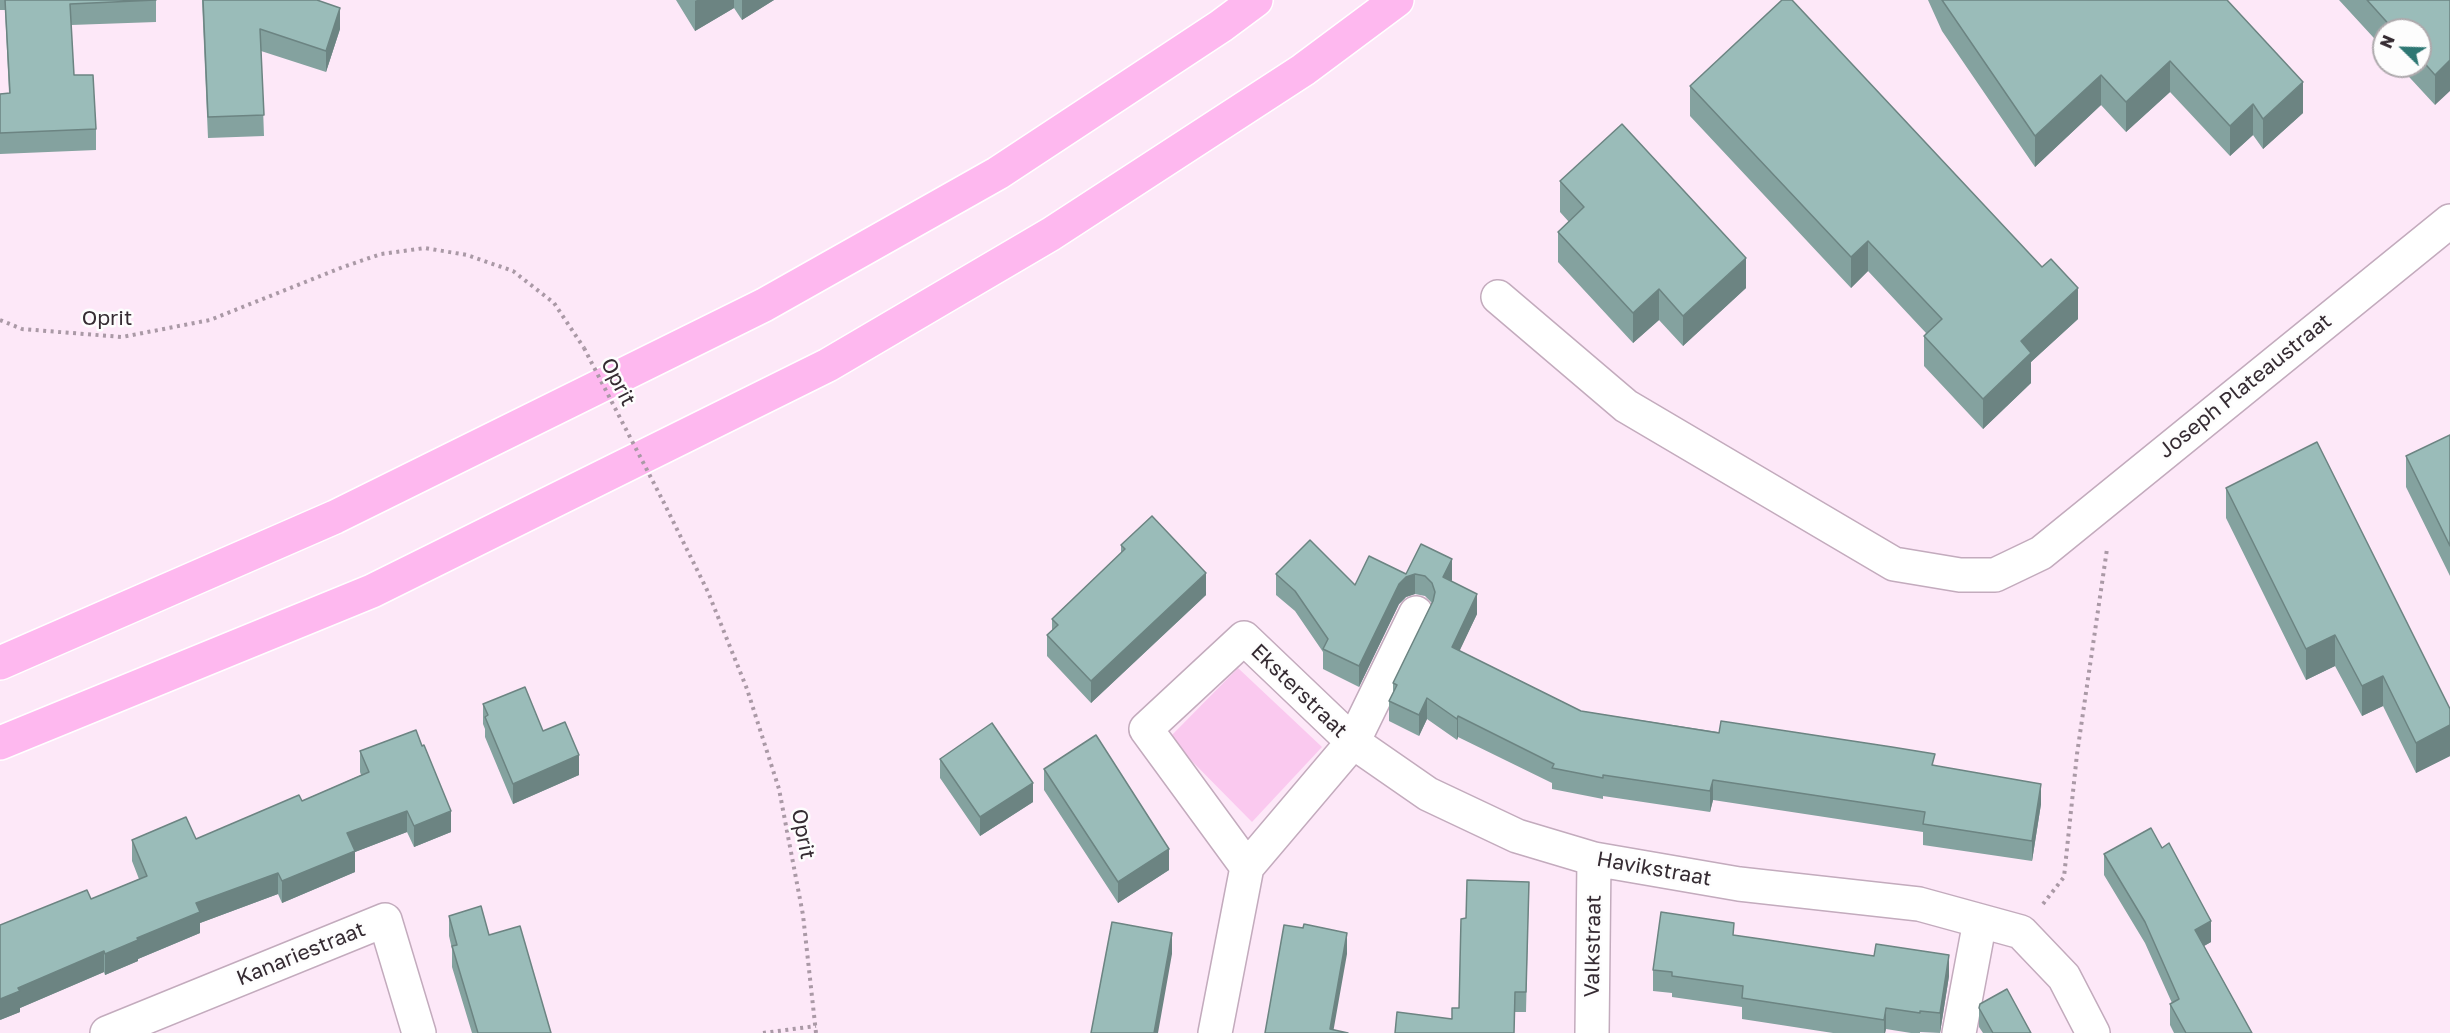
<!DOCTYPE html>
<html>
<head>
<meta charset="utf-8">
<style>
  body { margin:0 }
  #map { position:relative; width:2450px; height:1033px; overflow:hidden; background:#fde8f8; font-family:"Golos Text",sans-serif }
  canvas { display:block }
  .north { position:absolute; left:2372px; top:18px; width:60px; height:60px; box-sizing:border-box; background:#fdfdfd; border:2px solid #ada9ac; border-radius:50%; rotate:293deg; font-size:16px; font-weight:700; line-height:24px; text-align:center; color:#352b32 }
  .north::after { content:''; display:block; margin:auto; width:21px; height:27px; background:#2e7773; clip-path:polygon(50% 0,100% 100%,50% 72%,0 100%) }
</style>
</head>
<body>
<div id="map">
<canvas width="2450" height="1033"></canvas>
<div class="north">N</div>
</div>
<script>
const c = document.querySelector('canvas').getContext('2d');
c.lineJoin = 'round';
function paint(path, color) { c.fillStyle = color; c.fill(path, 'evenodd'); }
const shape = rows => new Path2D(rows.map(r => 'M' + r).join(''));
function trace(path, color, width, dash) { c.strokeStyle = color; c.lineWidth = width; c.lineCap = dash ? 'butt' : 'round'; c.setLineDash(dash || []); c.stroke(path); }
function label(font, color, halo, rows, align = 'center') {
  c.font = font + ' "Golos Text",sans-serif'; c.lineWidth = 5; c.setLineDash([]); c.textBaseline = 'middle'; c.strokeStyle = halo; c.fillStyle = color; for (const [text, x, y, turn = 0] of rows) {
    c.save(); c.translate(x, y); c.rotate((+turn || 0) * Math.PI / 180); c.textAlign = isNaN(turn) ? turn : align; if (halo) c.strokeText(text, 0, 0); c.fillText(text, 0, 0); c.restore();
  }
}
paint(shape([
  [1238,668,1322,747,1252,822,1169,738]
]), '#fac9ef');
const minor = shape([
  [1498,297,1626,406,1894,564,1960,575,1995,575,2041,553,2450,221],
  [1416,613,1353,742,1247,867,1146,729,1244,638,1353,742,1428,794,1517,836,1594,859,1739,884,1919,904,2021,932,2064,977,2093,1033],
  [107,1033,385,920,419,1033],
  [1215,1033,1247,867],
  [1592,1033,1594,859],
  [1959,1033,1980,921]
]);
const highway = shape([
  [0,663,335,517,764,305,998,173,1221,26,1256,0],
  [0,743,372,591,828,365,1051,234,1303,70,1397,0]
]);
trace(minor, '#c3abbd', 36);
trace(highway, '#fff', 36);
trace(shape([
  [0,320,22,329,122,337,210,320,343,267,381,254,425,248,467,255,513,271,554,303,584,348],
  [663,501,708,592,747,689,779,789,803,915,816,1033],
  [2043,904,2064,877,2077,754,2107,549],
  [763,1033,816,1026]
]), '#aa99a6', 4, [3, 4.5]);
trace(minor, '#fff', 33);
trace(highway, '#feb8ef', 33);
trace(shape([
  [584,348,663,501]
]), '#aa99a6', 4, [3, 4.5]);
paint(shape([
  [0,0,156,0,156,22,71,25,74,75,96,129,96,150,0,154,0,94,9,93,5,10,0,10],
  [202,0,317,0,340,29,326,72,261,51,264,136,208,138],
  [676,0,774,0,742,20,734,8,695,31],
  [1928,0,2227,0,2303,113,2263,149,2253,135,2230,156,2170,92,2126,132,2101,105,2035,167,1942,31],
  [2339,0,2450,0,2435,105,2399,66,2420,66,2420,30,2384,30,2384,49],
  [1690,86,2078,319,2031,362,2031,383,1983,429,1924,366,1924,336,1926,333,1868,271,1851,288,1690,116],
  [1560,181,1746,288,1683,346,1659,320,1633,343,1558,262,1558,232,1569,222,1560,212],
  [2450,435,2450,576,2406,487,2406,456],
  [2226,488,2450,709,2450,756,2416,773,2383,706,2362,716,2335,666,2306,680,2226,518],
  [1421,544,1452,580,1451,581,1477,614,1459,651,1581,711,1935,765,2041,804,2032,861,1923,845,1923,832,1713,800,1710,812,1603,796,1603,799,1552,789,1552,783,1458,737,1457,740,1427,719,1419,736,1389,721,1389,701,1393,693,1393,683,1432,603,1425,596,1415,594,1406,597,1399,604,1359,687,1323,669,1323,652,1295,611,1276,595,1276,574,1355,585,1406,574],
  [1121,545,1206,595,1091,703,1047,656,1047,635,1052,630,1052,619,1121,553],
  [483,704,543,731,579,775,513,804,485,737,485,729,483,724],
  [360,751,451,832,414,847,407,832,355,852,355,872,282,903,278,894,200,923,200,933,138,959,138,961,105,975,104,972,20,1008,20,1012,0,1020,91,899,139,879,132,861,132,840,196,839,302,801,361,775,360,772],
  [940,759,1033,802,980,836,940,778],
  [1044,769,1169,870,1118,903,1044,790],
  [2104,854,2211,942,2204,946,2252,1033,2174,1033,2170,1025,2170,1004,2172,1003,2145,943,2104,875],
  [1529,882,1526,1012,1515,1012,1452,1019,1459,1008,1466,918],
  [449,916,489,935,551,1033,472,1033,452,967,452,949,449,936],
  [1734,935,1949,976,1940,1033,1920,1032,1920,1033,1911,1033,1886,1029,1885,1033,1833,1033,1742,1019,1742,1007,1672,997,1672,993,1653,991,1653,970],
  [1979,1008,2031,1033,1983,1033,1979,1027]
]), '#84a29f');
paint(shape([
  [697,0,734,0,734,8,695,31,695,1],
  [742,0,774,0,742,20],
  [340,8,340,29,326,72,326,51],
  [2450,60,2450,91,2435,105,2435,75],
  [2170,61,2170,92,2126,132,2126,102],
  [2101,75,2101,105,2035,167,2035,136],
  [2303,82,2303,113,2263,149,2263,119],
  [2253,104,2253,135,2230,156,2230,126],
  [1868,241,1868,271,1851,288,1851,257],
  [1746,258,1746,288,1683,346,1683,316],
  [2078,288,2078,319,2031,362,2031,383,1983,429,1983,399,2021,341],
  [1659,289,1659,320,1633,343,1633,313],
  [1452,559,1452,580,1443,597,1443,577],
  [1206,573,1206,595,1091,703,1091,681],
  [1415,574,1415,594,1406,597,1399,604,1359,687,1359,666,1399,584,1406,577],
  [1477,594,1477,614,1452,667,1452,647],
  [2335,635,2335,666,2306,680,2306,649],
  [2383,676,2383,706,2362,716,2362,686],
  [1427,698,1427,719,1419,736,1419,715],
  [1458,716,1458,737,1457,740,1457,719],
  [2450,725,2450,756,2416,773,2416,743],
  [579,755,579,775,513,804,513,784],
  [1713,780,1713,800,1710,812,1710,791],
  [1033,783,1033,802,980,836,980,817],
  [2041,784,2041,804,2032,861,2032,841],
  [407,811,407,832,355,852,355,872,282,903,282,881,347,833],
  [451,811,451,832,414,847,414,826],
  [1169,849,1169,870,1118,903,1118,882],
  [278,873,278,894,200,923,200,933,138,959,138,961,105,975,105,954,137,938,196,903],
  [2211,921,2211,942,2195,951,2195,930],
  [1172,933,1172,954,1158,1033,1154,1033],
  [1347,933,1347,954,1333,1033,1330,1029],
  [104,951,104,972,20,1008,20,1012,0,1020,0,999,18,988],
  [1949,955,1949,976,1940,1033,1940,1013],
  [1886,1008,1886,1029,1885,1033,1884,1033,1884,1020]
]), '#6c8482');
const building = shape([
  [5,0,156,0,70,4,74,75,93,75,96,129,0,133,0,94,10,93,5,0],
  [203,0,317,0,340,8,326,51,260,29,264,115,208,117,203,0],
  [1782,0,1792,0,2042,267,2051,259,2078,288,2021,341,2031,353,1983,399,1924,336,1942,319,1868,241,1851,257,1690,86,1782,0],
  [1942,0,2227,0,2303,82,2263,119,2253,104,2230,126,2170,61,2126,102,2101,75,2035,136,1942,0],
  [2367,0,2450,0,2450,60,2435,75,2420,58,2420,30,2394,30,2367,0],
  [1622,124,1746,258,1683,316,1659,289,1633,313,1558,232,1584,207,1560,181,1622,124],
  [2450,435,2450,546,2406,456,2450,435],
  [2317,442,2450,709,2450,725,2416,743,2383,676,2362,686,2335,635,2306,649,2226,488,2317,442],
  [1152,516,1206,573,1091,681,1047,635,1058,625,1052,619,1125,549,1121,545,1152,516],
  [1310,540,1355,585,1369,556,1406,574,1421,544,1452,559,1443,577,1477,594,1452,647,1581,711,1719,733,1721,721,1892,747,1935,754,1932,765,2041,784,2032,841,1923,824,1925,812,1713,780,1710,791,1603,775,1603,778,1552,768,1554,764,1458,716,1457,719,1427,698,1419,715,1389,701,1397,685,1393,683,1433,601,1435,592,1432,583,1425,576,1415,574,1406,577,1399,584,1359,666,1323,649,1328,639,1295,591,1276,574,1310,540],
  [525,687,543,731,565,722,579,755,513,784,485,717,488,715,483,704,525,687],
  [992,723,1033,783,980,817,940,759,992,723],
  [416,730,422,746,424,745,451,811,414,826,407,811,347,833,355,851,282,881,278,873,196,903,200,912,137,938,138,940,105,954,104,951,18,988,20,991,0,999,0,925,87,890,91,899,147,876,132,840,186,817,196,839,299,795,302,801,369,772,360,751,416,730],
  [1096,735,1169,849,1118,882,1044,769,1096,735],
  [2151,828,2162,848,2169,843,2211,921,2195,930,2252,1033,2186,1033,2170,1004,2179,999,2145,922,2104,854,2151,828],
  [1467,880,1529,882,1526,992,1515,992,1514,1033,1395,1033,1397,1012,1452,1019,1452,1008,1459,1008,1461,919,1466,918,1467,880],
  [481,906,489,935,520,926,551,1033,478,1033,452,946,457,945,449,916,481,906],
  [1661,912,1734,923,1733,935,1768,940,1874,956,1876,944,1949,955,1940,1013,1920,1011,1920,1013,1886,1008,1884,1020,1742,998,1743,986,1672,976,1672,972,1653,970,1661,912],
  [1112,922,1172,933,1154,1033,1091,1033,1112,922],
  [1304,924,1347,933,1330,1029,1348,1033,1265,1033,1284,925,1303,928,1304,924],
  [2007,989,2031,1033,1993,1033,1979,1008,1980,1004,2007,989]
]);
paint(building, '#9abcb9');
trace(building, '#6c8482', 1.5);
label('21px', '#352b32', '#fdfdfd', [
  ["Oprit",107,318],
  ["Oprit",618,382,63],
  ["Joseph Plateaustraat",2245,386,-39],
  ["Eksterstraat",1299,691,44],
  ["Oprit",803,834,79],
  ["Havikstraat",1654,869,10],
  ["Valkstraat",1593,946,-89],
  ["Kanariestraat",301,954,-22]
]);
</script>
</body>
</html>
